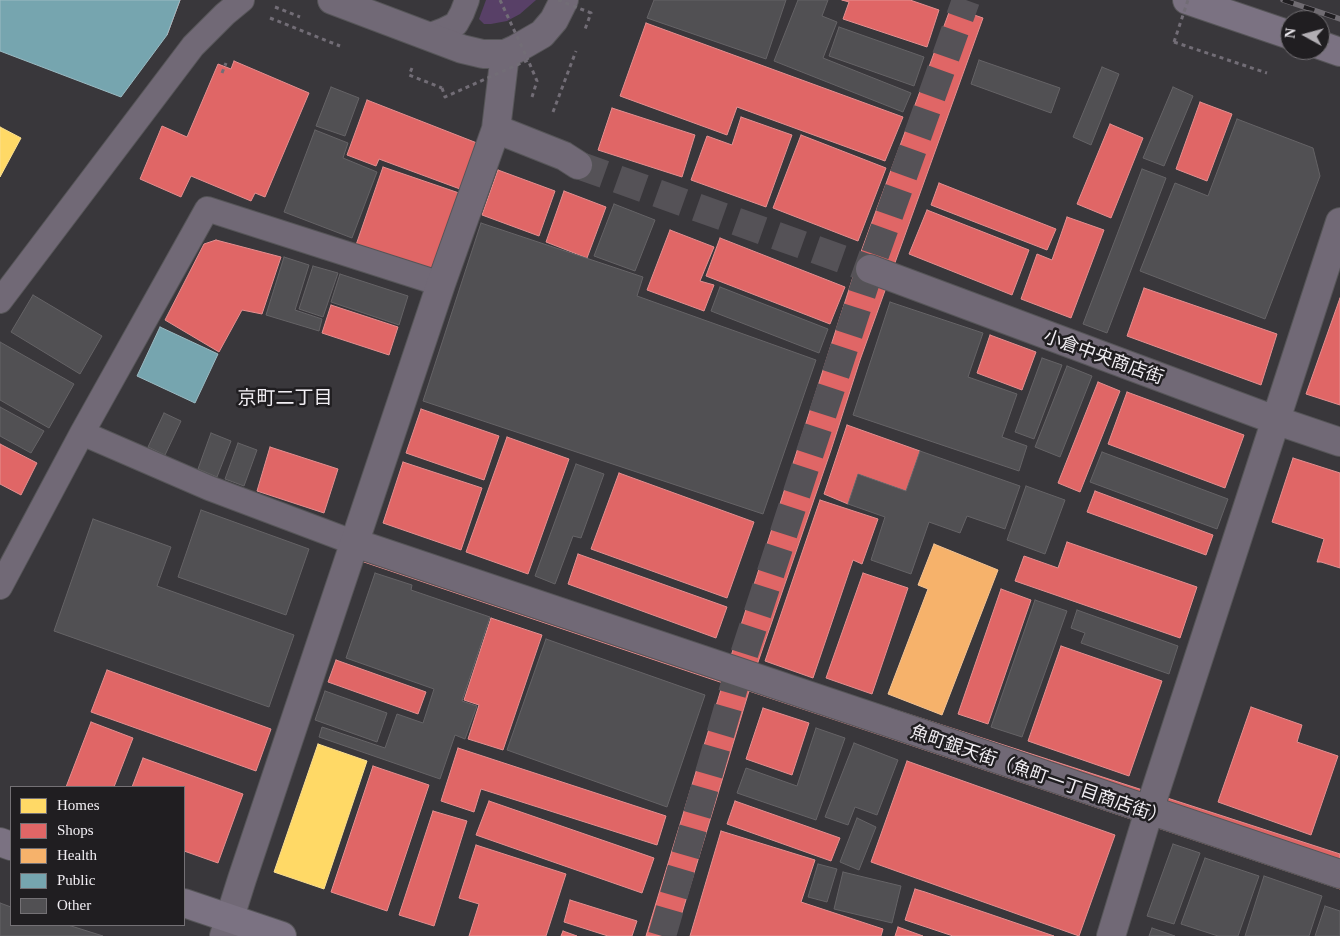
<!DOCTYPE html>
<html>
<head>
<meta charset="utf-8">
<style>
  body { margin:0 }
  #map { position:relative; width:1340px; height:936px; overflow:hidden; background:#39373b; font-family:Georgia,serif }
  canvas { display:block }
  .legend { position:absolute; left:10px; top:786px; width:175px; height:140px; box-sizing:border-box; background:#201e21; border:1px solid #747175; margin:0; padding:6px 9px; list-style:none; font-size:15px; color:#f1eef3 }
  .legend li { display:flex; align-items:center; gap:10px; height:25px }
  .legend b { width:25px; border:1px solid #747175 }
  .north { position:absolute; left:1280px; top:10px; width:50px; height:50px; box-sizing:border-box; background:#201e21; border:1px solid #747175; border-radius:50%; rotate:277deg; font-size:14px; font-weight:700; line-height:20px; text-align:center; color:#f1eef3 }
  .north::after { content:''; display:block; margin:auto; width:18px; height:22px; background:#b1aeb3; clip-path:polygon(50% 0,100% 100%,50% 72%,0 100%) }
</style>
</head>
<body>
<div id="map">
<canvas width="1340" height="936"></canvas>
<ul class="legend">
<li><b style="height:14px;background:#ffd966"></b>Homes</li>
<li><b style="height:14px;background:#e06666"></b>Shops</li>
<li><b style="height:14px;background:#f6b26b"></b>Health</li>
<li><b style="height:14px;background:#76a5af"></b>Public</li>
<li><b style="height:14px;background:#515053"></b>Other</li>
</ul>
<div class="north">N</div>
</div>
<script>
const c = document.querySelector('canvas').getContext('2d');
c.lineJoin = 'round';
function paint(path, color) { c.fillStyle = color; c.fill(path, 'evenodd'); }
const shape = rows => new Path2D(rows.map(r => 'M' + r).join(''));
function trace(path, color, width, dash) { c.strokeStyle = color; c.lineWidth = width; c.lineCap = dash ? 'butt' : 'round'; c.setLineDash(dash || []); c.stroke(path); }
function label(font, color, halo, rows, align = 'center') {
  c.font = font + ' Georgia,"Noto Sans JP",serif'; c.lineWidth = 5; c.setLineDash([]); c.textBaseline = 'middle'; c.strokeStyle = halo; c.fillStyle = color; for (const [text, x, y, turn = 0] of rows) {
    c.save(); c.translate(x, y); c.rotate((+turn || 0) * Math.PI / 180); c.textAlign = isNaN(turn) ? turn : align; if (halo) c.strokeText(text, 0, 0); c.fillText(text, 0, 0); c.restore();
  }
}
paint(shape([
  [486,0,536,0,520,14,507,21,491,24,484,24,479,19]
]), '#584067');
const homes = shape([
  [0,127,21,138,0,177,0,127],
  [318,744,367,761,324,889,274,872,318,744]
]);
paint(homes, '#ffd966');
trace(homes, '#fbdf90', 1);
const shops = shape([
  [76,0,180,0,167,35,76,0],
  [842,0,910,0,939,10,927,47,843,19,849,2,842,0],
  [951,7,983,18,860,360,831,450,757,665,1340,854,1340,889,749,691,675,936,646,936,723,683,361,561,369,534,731,656,862,249,951,7],
  [646,23,903,117,885,161,737,107,727,135,620,96,646,23],
  [234,61,309,93,265,197,255,193,251,201,191,176,181,197,140,179,162,126,187,137,218,64,231,69,234,61],
  [367,100,477,143,460,189,379,159,376,166,347,155,367,100],
  [1200,102,1232,114,1207,181,1176,169,1200,102],
  [612,108,695,135,682,177,598,150,612,108],
  [741,117,792,135,766,207,691,180,707,136,732,145,741,117],
  [1110,124,1143,138,1111,218,1077,204,1110,124],
  [801,135,886,168,858,241,773,208,801,135],
  [383,167,462,194,435,273,356,245,383,167],
  [498,170,555,191,539,236,482,215,498,170],
  [939,183,1056,229,1047,250,931,205,939,183],
  [564,191,606,207,587,258,546,242,564,191],
  [927,210,1029,250,1012,295,909,254,927,210],
  [1067,217,1104,230,1071,318,1021,299,1037,254,1052,260,1067,217],
  [670,230,714,247,700,281,714,285,704,311,647,290,670,230],
  [720,238,845,287,830,324,706,276,720,238],
  [216,240,281,257,262,314,242,310,219,352,165,320,204,244,216,240],
  [1144,288,1277,334,1261,385,1127,336,1144,288],
  [1340,298,1340,405,1306,394,1340,298],
  [331,305,398,327,389,355,322,333,331,305],
  [990,335,1036,352,1022,390,977,373,990,335],
  [1098,382,1120,391,1080,492,1058,483,1098,382],
  [1127,392,1244,435,1225,488,1108,444,1127,392],
  [421,409,499,436,484,480,406,453,421,409],
  [847,425,920,451,906,491,858,474,848,504,824,494,847,425],
  [507,437,569,459,528,574,466,552,507,437],
  [0,444,37,463,21,495,0,484,0,444],
  [270,447,338,469,324,513,257,491,270,447],
  [1293,458,1340,473,1340,568,1321,562,1317,562,1324,539,1272,522,1293,458],
  [403,462,482,488,461,550,383,523,403,462],
  [619,473,754,522,727,598,591,549,619,473],
  [1095,491,1213,535,1206,555,1087,512,1095,491],
  [820,500,878,519,862,564,853,560,813,678,765,661,820,500],
  [1067,542,1197,587,1180,638,1015,581,1024,556,1058,568,1067,542],
  [578,554,727,607,716,638,568,584,578,554],
  [863,573,908,588,872,694,826,678,863,573],
  [1001,589,1031,600,988,724,958,714,1001,589],
  [491,618,542,635,503,750,468,739,479,705,464,700,491,618],
  [1061,646,1162,681,1129,776,1028,741,1061,646],
  [336,660,426,692,418,714,328,682,336,660],
  [107,670,271,729,256,771,91,712,107,670],
  [1251,707,1302,725,1297,742,1338,756,1311,835,1218,802,1251,707],
  [763,708,809,723,792,775,746,759,763,708],
  [91,722,133,738,114,787,66,787,91,722],
  [458,748,666,816,657,845,481,789,474,812,441,801,458,748],
  [143,758,243,794,218,863,184,851,184,787,132,787,143,758],
  [907,761,1115,835,1079,936,871,862,907,761],
  [373,766,429,785,387,911,331,892,373,766],
  [489,801,654,858,642,893,476,835,489,801],
  [735,801,840,838,831,861,727,824,735,801],
  [433,811,467,821,434,926,399,915,433,811],
  [721,831,815,860,801,902,883,929,881,936,690,936,721,831],
  [476,845,566,874,546,936,469,936,479,904,459,898,476,845],
  [915,889,925,892,1054,936,953,936,905,920,915,889],
  [570,900,637,921,632,936,608,936,564,922,570,900],
  [898,927,923,936,895,936,898,927],
  [563,931,577,936,561,936,563,931]
]);
paint(shops, '#e06666');
trace(shops, '#e58f90', 1);
const health = shape([
  [934,544,998,570,942,715,888,694,928,589,918,585,934,544]
]);
paint(health, '#f6b26b');
trace(health, '#f4c494', 1);
const public = shape([
  [0,0,180,0,167,35,121,97,0,51,0,0],
  [160,327,218,354,195,403,137,376,160,327]
]);
paint(public, '#76a5af');
trace(public, '#9bbbc3', 1);
const building = shape([
  [654,0,786,0,766,59,647,18,654,0],
  [798,0,828,0,822,16,837,22,823,58,911,93,903,112,774,61,798,0],
  [839,27,924,57,914,86,829,56,839,27],
  [979,60,1060,88,1051,113,971,84,979,60],
  [1102,67,1119,74,1091,145,1073,137,1102,67],
  [331,87,359,98,345,136,316,126,331,87],
  [1173,87,1193,96,1164,166,1143,158,1173,87],
  [1237,119,1313,148,1320,176,1265,319,1140,271,1175,183,1208,196,1237,119],
  [315,130,348,143,343,158,377,172,352,238,284,212,315,130],
  [1142,169,1166,178,1107,333,1083,324,1142,169],
  [614,204,655,220,635,271,594,256,614,204],
  [481,223,643,277,637,296,816,360,763,514,423,401,481,223],
  [284,257,309,265,295,310,322,319,319,331,266,315,284,257],
  [313,266,338,273,323,317,299,309,313,266],
  [340,274,408,296,399,325,331,302,340,274],
  [720,287,828,329,819,353,711,311,720,287],
  [33,295,102,336,80,374,11,332,33,295],
  [890,302,983,333,968,377,1017,394,1002,437,1027,446,1019,471,853,415,890,302],
  [0,342,74,384,49,428,0,400,0,342],
  [1042,358,1062,365,1034,439,1015,432,1042,358],
  [1067,366,1092,376,1060,457,1035,447,1067,366],
  [0,407,44,431,31,453,0,436,0,407],
  [164,413,181,421,165,455,148,447,164,413],
  [211,433,231,441,217,477,198,469,211,433],
  [238,443,257,450,244,486,225,479,238,443],
  [920,451,1020,486,1005,529,967,516,960,533,929,522,911,574,871,560,885,517,848,504,858,474,906,491,920,451],
  [1102,452,1228,499,1217,529,1090,482,1102,452],
  [576,464,604,474,581,538,573,536,555,584,535,576,576,464],
  [1026,486,1065,500,1045,554,1007,540,1026,486],
  [201,510,309,549,286,615,178,577,201,510],
  [93,519,171,547,157,586,294,635,269,707,54,631,93,519],
  [375,573,412,585,411,590,490,617,462,701,477,706,465,739,455,735,440,779,319,737,322,727,385,748,397,714,423,723,434,689,346,658,375,573],
  [1035,600,1067,611,1022,737,991,727,1035,600],
  [1077,610,1178,646,1169,674,1081,643,1085,633,1071,628,1077,610],
  [546,639,705,695,667,807,507,750,546,639],
  [325,691,387,713,377,742,315,720,325,691],
  [816,728,845,738,816,820,737,793,746,768,797,786,816,728],
  [854,743,898,760,877,815,855,807,848,825,825,817,854,743],
  [857,818,876,827,859,870,840,862,857,818],
  [1173,844,1200,853,1174,924,1147,916,1173,844],
  [1205,858,1259,876,1238,936,1218,936,1181,924,1205,858],
  [818,864,837,869,827,902,808,897,818,864],
  [843,872,901,886,892,923,834,909,843,872],
  [1264,876,1322,896,1309,936,1245,936,1264,876],
  [0,903,11,907,11,925,68,925,103,936,0,936,0,903],
  [1325,906,1340,911,1340,936,1315,936,1325,906],
  [1152,928,1175,936,1149,936,1152,928]
]);
paint(building, '#515053');
trace(building, '#656366', 1);
trace(shape([
  [578,165,870,269],
  [662,936,738,673,870,269,966,0]
]), '#555257', 28, [28, 14]);
const lane = shape([
  [428,36,444,30,456,24,462,13,467,0],
  [0,301,193,46,225,14,242,0],
  [82,433,209,488,355,543],
  [0,587,82,433,207,209,441,284]
]);
const street = shape([
  [332,0,462,49,483,54,505,54,516,49,542,34,554,20,564,0],
  [496,129,564,156,578,165],
  [870,269,1275,420,1340,442],
  [355,543,1340,874],
  [224,936,242,879,441,284,496,129,505,54],
  [1111,936,1149,811,1340,222]
]);
const primary = shape([
  [1187,0,1290,35],
  [1320,45,1340,52],
  [0,842,11,846],
  [184,903,282,936]
]);
trace(lane, '#565558', 26);
trace(street, '#565558', 30);
trace(primary, '#565558', 30);
trace(shape([
  [275,7,300,17],
  [270,18,340,46],
  [1174,42,1267,73],
  [412,68,409,75,442,88],
  [222,73,226,63],
  [553,112,576,51]
]), '#726d76', 3, [4, 4]);
trace(lane, '#716976', 24);
trace(street, '#716976', 28);
trace(primary, '#7b7282', 28);
const rail = shape([
  [1283,0,1340,19]
]);
trace(rail, '#706c72', 5.5);
trace(rail, '#201e21', 4, [11]);
trace(shape([
  [500,0,528,60],
  [558,0,591,13,584,32],
  [1174,42,1188,0],
  [442,88,445,97,528,60,537,81,532,97]
]), '#726d76', 3, [4, 4]);
label('18px', '#f1eef3', '#201e21', [
  ["小倉中央商店街",1104,356,20],
  ["魚町銀天街（魚町一丁目商店街）",1039,774,19]
]);
label('19px', '#f1eef3', '#201e21', [
  ["京町二丁目",285,397]
]);
</script>
</body>
</html>
